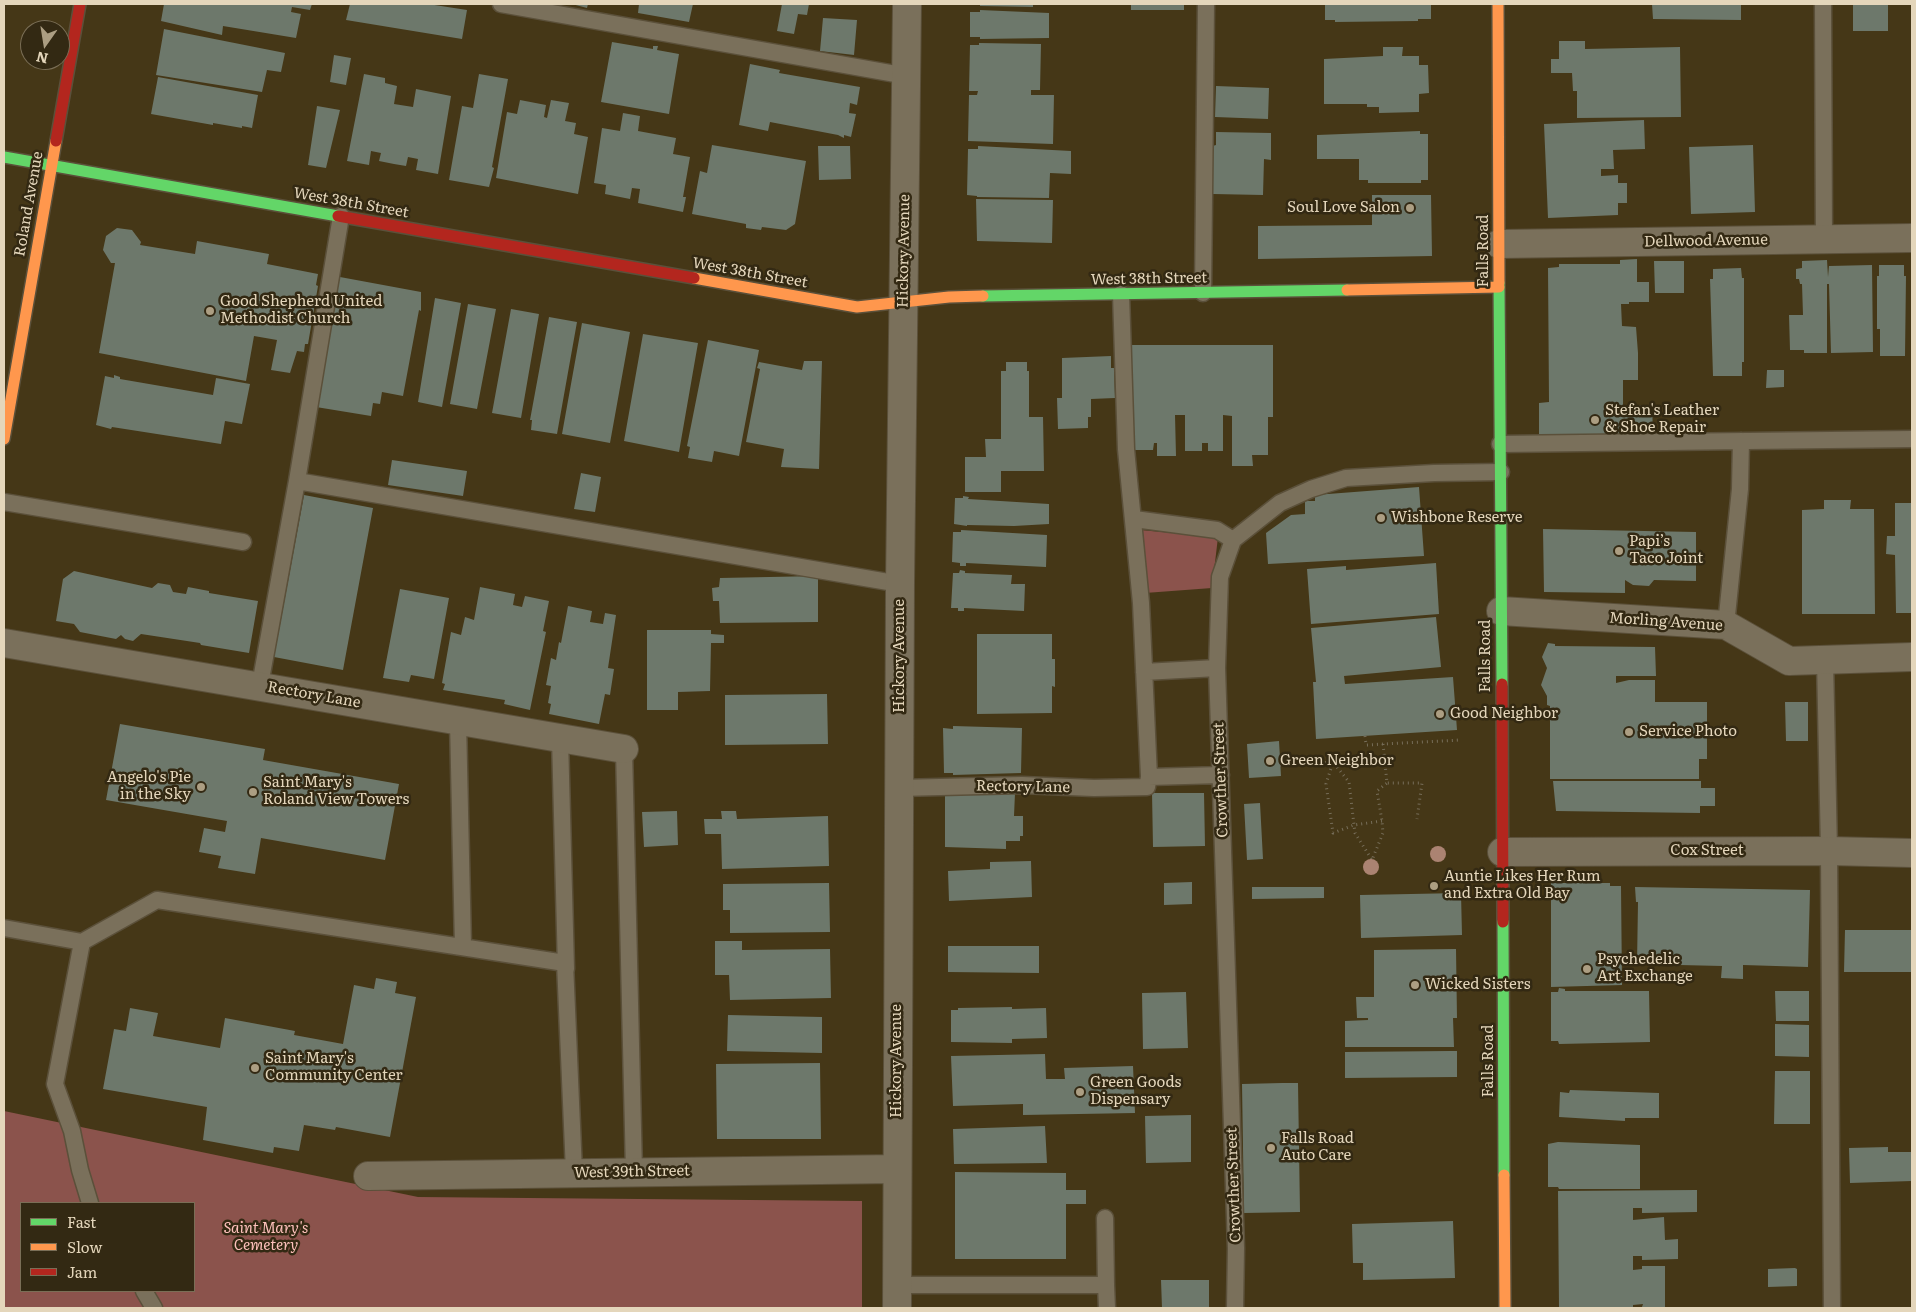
<!DOCTYPE html>
<html>
<head>
<meta charset="utf-8">
<style>
  body { margin:0 }
  #map { position:relative; width:1916px; height:1312px; overflow:hidden; background:#453717; font-family:Literata,serif }
  canvas { display:block }
  .frame { position:absolute; inset:0; border:5px solid #e4d6bb; pointer-events:none }
  .legend { position:absolute; left:20px; top:1202px; width:175px; height:90px; box-sizing:border-box; background:#332913; border:1px solid #7a6e56; margin:0; padding:6px 9px; list-style:none; font-size:15px; color:#e4d6bb }
  .legend li { display:flex; align-items:center; gap:10px; height:25px }
  .legend b { width:25px; border:1px solid #7a6e56 }
  .north { position:absolute; left:20px; top:20px; width:50px; height:50px; box-sizing:border-box; background:#332913; border:1px solid #7a6e56; border-radius:50%; rotate:193deg; font-size:14px; font-weight:700; line-height:20px; text-align:center; color:#e4d6bb }
  .north::after { content:''; display:block; margin:auto; width:18px; height:22px; background:#ac9e82; clip-path:polygon(50% 0,100% 100%,50% 72%,0 100%) }
</style>
</head>
<body>
<div id="map">
<canvas width="1916" height="1312"></canvas>
<div class="frame"></div>
<ul class="legend">
<li><b style="height:6px;background:#63d668"></b>Fast</li>
<li><b style="height:6px;background:#ff974d"></b>Slow</li>
<li><b style="height:6px;background:#b3261e"></b>Jam</li>
</ul>
<div class="north">N</div>
</div>
<script>
const c = document.querySelector('canvas').getContext('2d');
c.lineJoin = 'round';
function paint(path, color) { c.fillStyle = color; c.fill(path, 'evenodd'); }
const shape = rows => new Path2D(rows.map(r => 'M' + r).join(''));
function trace(path, color, width, dash) { c.strokeStyle = color; c.lineWidth = width; c.lineCap = dash ? 'butt' : 'round'; c.setLineDash(dash || []); c.stroke(path); }
function label(font, color, halo, rows, align = 'center') {
  c.font = font + ' Literata,serif'; c.lineWidth = 5; c.setLineDash([]); c.textBaseline = 'middle'; c.strokeStyle = halo; c.fillStyle = color; for (const [text, x, y, turn = 0] of rows) {
    c.save(); c.translate(x, y); c.rotate((+turn || 0) * Math.PI / 180); c.textAlign = isNaN(turn) ? turn : align; if (halo) c.strokeText(text, 0, 0); c.fillText(text, 0, 0); c.restore();
  }
}
paint(shape([
  [1140,530,1218,537,1212,588,1145,593],
  [4,1111,418,1197,862,1201,862,1308,4,1308],
  [21,1203,194,1203,194,1291,21,1291]
]), '#8b534c');
paint(shape([
  [164,4,312,4,310,10,292,7,291,12,301,14,296,38,223,26,222,35,161,21],
  [350,4,428,4,467,10,462,39,346,20],
  [572,4,588,4,587,8],
  [639,4,693,4,689,22,638,13],
  [782,4,809,4,807,15,798,14,794,34,777,31],
  [980,4,1033,4,1033,7,980,6],
  [1131,4,1184,4,1184,10,1131,10],
  [1325,4,1431,4,1431,19,1418,19,1418,21,1335,22,1335,20,1325,20],
  [1652,4,1741,4,1741,20,1653,19],
  [1853,4,1888,4,1888,31,1853,31],
  [980,10,1049,13,1049,38,980,39,980,37,970,37,970,12,980,12],
  [823,18,857,20,854,55,820,51],
  [164,29,285,53,281,72,267,70,262,92,156,75],
  [1559,41,1585,41,1585,49,1680,47,1681,117,1577,118,1577,91,1573,91,1572,73,1551,73,1551,59,1559,59],
  [612,42,653,49,653,46,658,46,657,50,679,54,669,114,601,102],
  [979,43,1041,44,1040,90,1031,90,1031,95,1054,95,1053,144,968,141,969,95,977,95,978,91,969,91,970,45,979,45],
  [1383,47,1403,47,1402,56,1419,56,1419,65,1428,65,1429,93,1419,94,1419,112,1379,113,1379,107,1367,107,1367,104,1324,104,1324,59,1383,56],
  [334,55,351,58,346,85,330,82],
  [750,64,780,70,779,73,860,87,857,105,850,103,849,113,856,114,851,137,844,135,844,138,838,135,770,122,768,131,739,125],
  [364,74,385,78,385,83,397,86,394,104,413,107,416,89,451,96,438,174,416,170,418,159,408,157,406,166,394,164,379,161,381,153,371,151,369,165,347,161],
  [479,74,508,79,492,167,494,168,489,187,449,180,462,106,473,108],
  [158,77,258,95,252,128,242,126,242,128,213,123,213,125,151,114],
  [1216,86,1269,88,1268,119,1215,117],
  [520,100,546,105,544,117,547,118,551,100,569,103,565,121,576,123,574,134,588,137,578,194,496,178,507,112,517,114],
  [317,106,340,110,326,168,308,165],
  [623,113,640,116,638,131,676,138,673,154,690,157,683,197,686,197,683,212,638,203,640,189,632,188,630,199,605,194,606,185,594,183,602,128,620,131],
  [1644,120,1645,149,1613,150,1614,169,1601,169,1601,176,1618,175,1618,183,1627,183,1627,203,1618,203,1618,215,1548,218,1544,124],
  [1420,131,1420,134,1428,134,1428,180,1421,180,1421,183,1368,183,1368,180,1359,180,1359,159,1317,159,1317,135],
  [1216,132,1271,133,1271,160,1264,159,1263,195,1213,194,1212,191,1209,191,1209,147,1216,145],
  [712,145,806,161,795,224,786,230,762,227,761,230,746,228,746,224,692,214,700,171,707,173],
  [1753,145,1755,212,1691,214,1689,147],
  [818,146,850,146,851,179,819,180],
  [978,146,1071,151,1071,174,1050,173,1049,198,977,197,977,196,967,195,968,149,978,149],
  [1372,195,1431,195,1432,256,1258,259,1258,226,1372,225],
  [976,199,1053,200,1052,243,977,241],
  [117,228,132,230,141,242,140,245,195,254,197,241,269,254,267,264,318,274,316,285,318,286,308,344,305,344,304,352,297,351,290,373,271,370,277,340,254,336,246,381,99,353,115,263,111,263,103,250,106,236],
  [1637,259,1637,282,1649,282,1649,302,1629,302,1629,304,1621,304,1622,326,1636,327,1638,353,1638,380,1623,380,1623,405,1652,405,1653,433,1539,437,1539,403,1549,402,1548,268,1559,267,1559,264,1620,264,1620,260],
  [1827,260,1828,277,1829,266,1872,265,1873,352,1831,353,1829,284,1827,284,1827,353,1804,353,1804,350,1790,350,1789,315,1803,315,1802,284,1800,284,1799,279,1796,279,1796,269,1802,268,1802,261],
  [1654,261,1684,261,1684,293,1655,293],
  [1879,265,1904,265,1904,276,1906,276,1905,356,1880,356,1880,329,1877,329,1877,276,1879,276],
  [1741,268,1742,278,1744,278,1744,362,1742,362,1742,376,1713,376,1710,279,1713,279,1713,269],
  [340,277,421,292,421,311,419,310,403,396,382,392,380,404,373,403,371,416,316,407,336,296,334,296,335,290,337,290],
  [435,298,461,303,442,407,418,402],
  [468,304,496,309,477,409,450,404],
  [511,309,539,314,521,418,492,413],
  [549,317,577,322,557,434,531,430,532,420,530,420],
  [582,323,630,332,610,443,562,434],
  [643,334,698,343,679,452,624,441],
  [708,340,759,350,739,456,714,451,712,462,688,458,690,447,687,446],
  [1129,345,1273,345,1273,417,1268,417,1268,455,1252,455,1253,466,1232,466,1232,416,1223,415,1223,451,1208,451,1208,443,1202,443,1202,451,1185,451,1185,415,1175,415,1176,456,1157,456,1157,443,1154,443,1153,450,1131,450],
  [1111,356,1111,368,1114,368,1115,398,1091,399,1091,417,1088,417,1088,428,1058,429,1057,398,1062,398,1062,358],
  [804,361,822,361,819,469,781,467,784,449,746,442,760,369,757,368,759,362,802,370],
  [1006,362,1027,362,1027,371,1029,371,1029,417,1043,417,1044,471,1001,471,1001,492,965,492,965,457,986,457,985,439,1001,439,1001,371,1006,371],
  [1767,370,1784,370,1784,387,1766,388],
  [114,375,120,377,120,379,213,395,216,378,250,384,242,424,225,421,221,444,112,427,111,429,96,425,105,376,114,378],
  [392,460,467,471,463,496,388,485],
  [581,473,601,477,595,512,574,509],
  [1419,487,1424,556,1268,564,1266,533,1291,515,1305,514,1305,501,1315,501,1315,495],
  [304,495,373,508,343,670,274,657],
  [963,496,969,497,968,499,1049,504,1049,524,1014,526,967,525,967,526,954,524,955,498,963,498],
  [1824,500,1851,500,1850,509,1874,509,1875,614,1802,614,1802,510,1824,509],
  [1895,503,1912,503,1912,613,1896,613,1895,555,1886,554,1887,536,1895,536],
  [1543,529,1696,532,1696,581,1654,580,1649,586,1633,585,1625,580,1625,593,1544,592],
  [961,530,1047,535,1046,567,966,563,966,566,960,566,960,563,952,562,953,532,961,532],
  [1436,563,1439,614,1311,624,1307,569,1346,566,1346,570],
  [960,570,965,571,965,573,1012,575,1011,584,1025,584,1024,611,964,608,964,611,958,611,958,608,951,608,953,573,959,573],
  [74,571,152,588,158,583,170,585,173,592,186,594,188,587,209,591,209,593,258,601,249,653,201,645,200,643,141,634,133,641,125,639,121,635,116,639,80,632,74,624,56,621,63,579],
  [818,576,818,622,720,623,719,601,713,601,712,588,719,587,720,578],
  [480,587,515,594,513,605,522,607,525,596,549,601,543,631,546,632,530,710,504,704,505,700,443,690,445,684,442,683,451,632,461,635,465,617,474,620],
  [400,589,449,598,434,679,411,675,409,682,383,678],
  [568,606,592,611,590,622,603,624,605,613,616,615,608,668,614,669,610,695,605,694,599,724,549,714,551,704,548,703,551,686,546,685,551,658,556,660,559,642,561,643],
  [1436,617,1441,667,1344,676,1345,684,1453,677,1457,730,1316,739,1313,682,1316,682,1311,628],
  [647,630,711,630,711,634,724,635,724,643,711,643,710,691,678,692,678,710,647,710],
  [977,634,1052,634,1052,659,1055,659,1055,687,1052,686,1052,713,977,714],
  [1548,643,1555,644,1555,646,1655,647,1656,676,1616,676,1616,683,1629,680,1655,680,1655,702,1707,702,1707,759,1699,759,1699,779,1550,779,1550,706,1547,705,1547,696,1541,685,1547,668,1542,657],
  [827,694,828,744,725,745,725,695],
  [1785,702,1808,702,1808,741,1786,741],
  [120,724,265,749,263,760,399,784,385,860,261,838,255,874,218,868,221,856,199,852,204,828,225,832,227,821,106,800],
  [953,726,1022,728,1021,773,953,775,953,773,944,773,943,728,953,729],
  [1279,741,1281,776,1249,778,1247,744],
  [1553,781,1701,781,1701,788,1715,788,1715,806,1700,806,1700,813,1556,811],
  [953,792,1015,793,1014,816,1023,816,1023,836,1020,836,1020,841,1006,841,1006,849,945,847,945,795,953,795],
  [1152,793,1204,793,1205,846,1153,847],
  [1260,803,1263,859,1247,860,1244,804],
  [677,811,678,845,644,847,642,812],
  [721,811,736,811,737,819,828,816,829,866,722,869,721,834,705,834,704,819,722,819],
  [1031,861,1032,897,949,901,948,871,990,869,990,862],
  [1192,882,1192,904,1164,905,1164,883],
  [829,883,830,932,730,933,730,910,723,910,723,884],
  [1551,883,1610,883,1610,886,1621,886,1622,985,1551,987],
  [1252,887,1324,887,1324,898,1252,899],
  [1635,887,1810,890,1808,967,1743,965,1743,979,1721,978,1722,966,1637,964,1638,902,1636,902],
  [1461,893,1462,935,1361,938,1360,895],
  [1845,930,1912,930,1912,972,1844,972],
  [715,941,742,941,742,950,830,949,831,998,730,1000,729,975,715,975],
  [948,946,1039,946,1039,973,948,972],
  [1456,949,1457,1018,1453,1018,1454,1047,1345,1047,1345,1021,1368,1020,1368,1018,1357,1018,1356,997,1374,997,1374,950],
  [376,978,397,982,395,993,416,997,390,1137,336,1127,335,1130,304,1125,299,1151,274,1147,273,1153,203,1140,207,1107,103,1089,114,1029,126,1031,130,1008,158,1013,153,1036,220,1048,225,1018,295,1031,294,1035,343,1044,354,985,374,989],
  [1559,988,1565,989,1565,991,1649,991,1650,1042,1559,1044,1558,1041,1551,1041,1551,992,1558,992],
  [1775,991,1809,991,1809,1021,1776,1021],
  [1186,992,1188,1048,1143,1049,1142,993],
  [1012,1007,1012,1009,1046,1008,1047,1038,1012,1039,1012,1043,951,1042,951,1010,958,1010,958,1008],
  [728,1015,822,1017,822,1053,727,1051],
  [1775,1024,1809,1025,1809,1057,1775,1056],
  [1449,1051,1457,1051,1457,1077,1345,1078,1345,1052],
  [1045,1054,1046,1079,1065,1079,1064,1068,1133,1066,1135,1113,1023,1115,1023,1104,953,1106,951,1056],
  [820,1063,821,1139,717,1139,716,1064],
  [1775,1071,1810,1071,1810,1124,1774,1124],
  [1282,1083,1298,1083,1300,1212,1244,1213,1242,1084],
  [1570,1090,1659,1093,1659,1118,1625,1118,1625,1121,1559,1117,1560,1092,1569,1093],
  [1191,1115,1191,1162,1146,1163,1145,1116],
  [1045,1126,1047,1163,954,1164,953,1129],
  [1558,1142,1640,1145,1640,1189,1559,1189,1558,1187,1548,1187,1548,1144],
  [1888,1147,1888,1152,1911,1152,1912,1181,1850,1183,1849,1148],
  [955,1172,1066,1173,1066,1190,1086,1190,1086,1204,1066,1204,1066,1259,955,1259],
  [1697,1190,1697,1212,1642,1213,1642,1208,1633,1208,1633,1220,1664,1217,1665,1240,1678,1239,1678,1259,1642,1260,1642,1256,1633,1256,1633,1270,1642,1269,1642,1266,1665,1266,1665,1307,1642,1307,1643,1304,1633,1305,1633,1308,1559,1308,1558,1191],
  [1453,1221,1455,1278,1363,1280,1363,1263,1353,1263,1352,1224],
  [1795,1268,1797,1269,1797,1286,1768,1287,1768,1269],
  [1161,1280,1209,1280,1209,1308,1162,1308]
]), '#6d786b');
const lane = shape([
  [501,4,907,76],
  [1823,4,1824,239],
  [1203,293,1206,4],
  [1500,444,1912,439],
  [297,481,900,584],
  [4,502,243,542],
  [1134,519,1217,530,1233,540],
  [1726,625,1740,489,1741,441],
  [1825,660,1829,851,1832,1308],
  [1144,672,1217,668],
  [260,685,297,481,341,216],
  [458,721,463,947],
  [560,738,566,969],
  [624,749,634,1172],
  [1149,777,1221,775],
  [899,788,1022,785,1094,788,1147,787,1149,777,1141,603,1126,449,1121,294],
  [4,928,82,942,157,900,565,963,574,1172],
  [82,942,55,1084,72,1131,80,1170,90,1203],
  [1105,1218,1106,1285],
  [897,1285,1106,1285,1107,1308],
  [144,1291,154,1308],
  [1235,1308,1236,1248,1217,668,1220,577,1233,540,1280,503,1311,489,1346,478,1434,473,1501,472]
]);
const street = shape([
  [1499,244,1912,238],
  [1501,611,1726,625,1789,661,1912,657],
  [4,643,624,749],
  [1502,852,1829,851,1912,853],
  [368,1176,896,1169],
  [897,1308,900,584,907,4]
]);
const fast = shape([
  [4,157,338,216],
  [1499,283,1502,684],
  [983,296,1347,290],
  [1503,922,1504,1175]
]);
const slow = shape([
  [1498,4,1499,283],
  [694,278,857,307,949,297,983,296],
  [1347,290,1499,287],
  [4,439,56,141],
  [1504,1175,1505,1308]
]);
const jam = shape([
  [56,141,80,4],
  [338,216,694,278],
  [1502,684,1503,922]
]);
trace(lane, '#5b503a', 19);
trace(street, '#5b503a', 30);
trace(fast, '#5b503a', 14);
trace(slow, '#5b503a', 14);
trace(jam, '#5b503a', 14);
trace(shape([
  [1365,736,1366,745,1460,740],
  [1383,744,1387,783,1422,783,1417,819],
  [1280,765,1384,760],
  [1382,821,1354,825,1333,833,1326,784,1333,762,1349,782,1354,825,1355,833,1372,860,1383,833,1382,821,1377,791,1387,783]
]), '#776e5a', 3, [1, 4]);
trace(lane, '#7a705b', 16);
trace(street, '#7a705b', 28);
trace(fast, '#63d668', 11);
trace(slow, '#ff974d', 11);
trace(jam, '#b3261e', 11);
c.fillStyle = '#ab8372';
for (const [x, y] of [
  [1438,854],
  [1371,867]
]) { c.beginPath(); c.arc(x, y, 8, 0, 2 * Math.PI); c.fill(); }
for (const [x, y, r, color] of [
  [1410,208,5,"#ac9e82"],
  [210,311,5,"#ac9e82"],
  [1595,420,5,"#ac9e82"],
  [1381,518,5,"#ac9e82"],
  [1619,551,5,"#ac9e82"],
  [1440,714,5,"#ac9e82"],
  [1629,732,5,"#ac9e82"],
  [1270,761,5,"#ac9e82"],
  [201,787,5,"#ac9e82"],
  [253,792,5,"#ac9e82"],
  [1434,886,5,"#ac9e82"],
  [1587,969,5,"#ac9e82"],
  [1415,985,5,"#ac9e82"],
  [255,1068,5,"#ac9e82"],
  [1080,1092,5,"#ac9e82"],
  [1271,1148,5,"#ac9e82"]
]) { const dot = new Path2D(); dot.arc(x, y, r, 0, 2 * Math.PI); c.fillStyle = color; c.fill(dot); trace(dot, '#332913', 2); }
label('15px', '#e4d6bb', '#332913', [
  ["West 38th Street",351,203,10],
  ["Roland Avenue",29,204,-80],
  ["Dellwood Avenue",1706,241,-1],
  ["Hickory Avenue",904,251,-89],
  ["Falls Road",1484,251,-90],
  ["West 38th Street",750,273,10],
  ["West 38th Street",1149,279,-1],
  ["Morling Avenue",1666,622,4],
  ["Hickory Avenue",900,656,-90],
  ["Falls Road",1486,656,-90],
  ["Rectory Lane",314,695,10],
  ["Crowther Street",1221,780,-92],
  ["Rectory Lane",1023,787,1],
  ["Cox Street",1707,851],
  ["Hickory Avenue",897,1061,-90],
  ["Falls Road",1489,1061,-90],
  ["West 39th Street",632,1172,-1],
  ["Crowther Street",1234,1185,-92]
]);
label('15px', '#e4d6bb', '#332913', [
  ["Soul Love Salon",1400,208,"right"],
  ["Good Shepherd United",220,302],
  ["Methodist Church",220,319],
  ["Stefan's Leather",1605,411],
  ["& Shoe Repair",1605,428],
  ["Wishbone Reserve",1391,518],
  ["Papi’s",1629,542],
  ["Taco Joint",1629,559],
  ["Good Neighbor",1450,714],
  ["Service Photo",1639,732],
  ["Green Neighbor",1280,761],
  ["Angelo's Pie",191,778,"right"],
  ["in the Sky",191,795,"right"],
  ["Saint Mary's",263,783],
  ["Roland View Towers",263,800],
  ["Auntie Likes Her Rum",1444,877],
  ["and Extra Old Bay",1444,894],
  ["Psychedelic",1597,960],
  ["Art Exchange",1597,977],
  ["Wicked Sisters",1425,985],
  ["Saint Mary's",265,1059],
  ["Community Center",265,1076],
  ["Green Goods",1090,1083],
  ["Dispensary",1090,1100],
  ["Falls Road",1281,1139],
  ["Auto Care",1281,1156]
], 'left');
label('italic 15px', '#fec1bc', '#332913', [
  ["Saint Mary's",266,1229],
  ["Cemetery",266,1246]
]);
</script>
</body>
</html>
